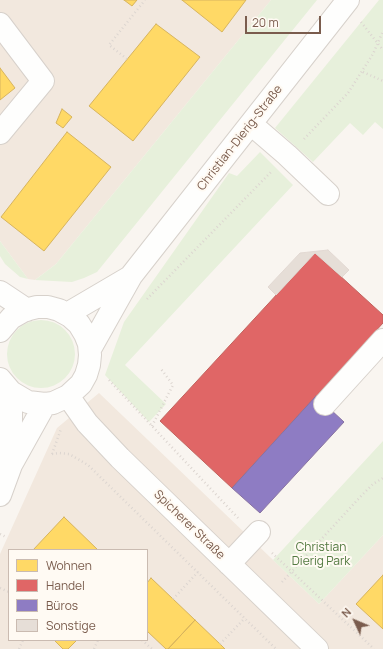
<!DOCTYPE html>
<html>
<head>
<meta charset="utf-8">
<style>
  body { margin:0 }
  #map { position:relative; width:383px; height:649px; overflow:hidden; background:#f9f5f0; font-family:Manrope,sans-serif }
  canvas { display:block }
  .legend { position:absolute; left:8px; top:549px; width:140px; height:92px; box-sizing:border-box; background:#fffaf3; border:1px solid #cabbb1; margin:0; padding:5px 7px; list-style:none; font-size:12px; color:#7a5c4d }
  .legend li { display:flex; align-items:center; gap:8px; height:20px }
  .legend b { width:20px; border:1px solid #cabbb1 }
  .north { position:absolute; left:335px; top:601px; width:40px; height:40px; -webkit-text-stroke:3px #fffaf3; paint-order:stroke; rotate:314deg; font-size:11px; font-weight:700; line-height:16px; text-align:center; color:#7a5c4d }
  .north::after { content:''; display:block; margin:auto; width:14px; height:18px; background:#7a5c4d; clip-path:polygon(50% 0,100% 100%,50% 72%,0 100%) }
  .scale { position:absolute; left:245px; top:16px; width:76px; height:18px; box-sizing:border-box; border:2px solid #7a5c4d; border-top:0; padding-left:5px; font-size:12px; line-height:14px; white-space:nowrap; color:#7a5c4d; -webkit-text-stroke:3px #fffaf3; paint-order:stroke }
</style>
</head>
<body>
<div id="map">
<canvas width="383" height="649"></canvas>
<ul class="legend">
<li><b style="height:11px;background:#ffd966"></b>Wohnen</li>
<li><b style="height:11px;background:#e06666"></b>Handel</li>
<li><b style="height:11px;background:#8e7cc3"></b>Büros</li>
<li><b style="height:11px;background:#e6ded7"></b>Sonstige</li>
</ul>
<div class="north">N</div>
<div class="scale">20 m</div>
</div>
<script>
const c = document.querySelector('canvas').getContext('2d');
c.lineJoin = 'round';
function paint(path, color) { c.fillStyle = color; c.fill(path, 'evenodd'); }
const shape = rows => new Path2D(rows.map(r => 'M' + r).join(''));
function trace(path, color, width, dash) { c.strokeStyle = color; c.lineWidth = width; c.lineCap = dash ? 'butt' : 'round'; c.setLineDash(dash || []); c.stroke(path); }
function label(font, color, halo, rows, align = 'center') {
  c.font = font + ' Manrope,sans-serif'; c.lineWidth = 4; c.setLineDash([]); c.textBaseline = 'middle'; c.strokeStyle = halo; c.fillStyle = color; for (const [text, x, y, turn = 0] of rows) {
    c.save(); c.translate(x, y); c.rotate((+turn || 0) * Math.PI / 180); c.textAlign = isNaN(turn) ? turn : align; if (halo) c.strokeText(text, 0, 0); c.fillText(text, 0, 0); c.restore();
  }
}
paint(shape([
  [0,0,271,0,56,264,35,280,28,279,0,241],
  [99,393,319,604,383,535,383,649,0,649,0,554,57,428],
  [9,550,147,550,147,640,9,640]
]), '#f2e8de');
paint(shape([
  [271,0,317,0,97,272,84,278,72,282,35,280,56,264],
  [379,0,383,0,383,129,375,122,363,135,350,123,313,162,275,128],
  [260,152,293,185,125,365,166,404,149,422,105,375,124,322,229,173,237,176],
  [0,241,28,279,20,277,5,264,0,256],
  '7 354a34 34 0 1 1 68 0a34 34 0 1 1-68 0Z',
  [383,441,383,535,319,604,273,560]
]), '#e7f0db');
const homes = shape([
  [124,0,137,0,132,6,124,0],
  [182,0,246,0,222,32,182,0],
  [156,24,200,57,133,141,89,106,156,24],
  [0,68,15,88,0,100,0,68],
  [62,109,72,117,63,128,56,123,62,109],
  [67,132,111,167,44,251,1,217,67,132],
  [64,517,98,550,33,550,64,517],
  [383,575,383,629,356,604,383,575],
  [151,578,195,620,168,649,166,649,147,631,147,583,151,578],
  [195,620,220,644,225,649,168,649,195,620],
  [54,640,77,640,68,649,63,649,54,640]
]);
paint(homes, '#ffd966');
trace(homes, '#d7b45e', 1);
const shops = shape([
  [315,253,383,315,383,323,232,488,160,421,315,253]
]);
paint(shops, '#e06666');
trace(shops, '#c1635e', 1);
const offices = shape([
  [316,396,344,422,260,513,232,488,316,396]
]);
paint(offices, '#8e7cc3');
trace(offices, '#8872a0', 1);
const building = shape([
  [328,250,349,270,342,277,315,253,276,295,268,287,300,253,328,250]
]);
paint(building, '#e6ded7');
trace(building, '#e2d8d2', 1);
const minor = shape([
  [0,24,43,81,0,133],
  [251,124,287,155,328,194],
  [0,292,27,310],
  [67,314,130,277],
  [0,331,11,318,25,310,37,307,48,307,59,310,70,316,79,324,85,334,89,344,90,355,89,365,86,375,81,384,68,396,53,403,45,404,28,402,11,392,0,379],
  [90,349,131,276,348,0],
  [11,392,11,463],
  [68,396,87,423,120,458,317,649],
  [325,404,383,340],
  [0,495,11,465,45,404],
  [229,564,259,532]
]);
trace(minor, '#d7d1cb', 24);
trace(shape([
  [361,22,383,50],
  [127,59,109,45,145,0],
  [363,72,383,81],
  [304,139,348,93,373,54,383,31],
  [147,299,271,172],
  [109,380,238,518],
  [152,426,173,385,161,369],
  [52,454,61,429],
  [52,454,59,453,69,454,88,465,276,649],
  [0,534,6,537],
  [272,553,374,649],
  [282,582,362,495,373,484,383,478],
  [0,588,9,592],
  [173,599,198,572],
  [142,640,152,649],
  [220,644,245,618],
  [19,649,23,640],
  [94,649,98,640]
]), '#dcd5d0', 2.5, [1, 3]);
trace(minor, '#fefefd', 22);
label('12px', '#7a5c4d', '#fffaf3', [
  ["Christian-Dierig-Straße",240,138,-52],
  ["Spicherer Straße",189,525,44]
]);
label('12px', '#537a41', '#fffaf3', [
  ["Christian",321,548],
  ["Dierig Park",321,562]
]);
</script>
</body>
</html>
